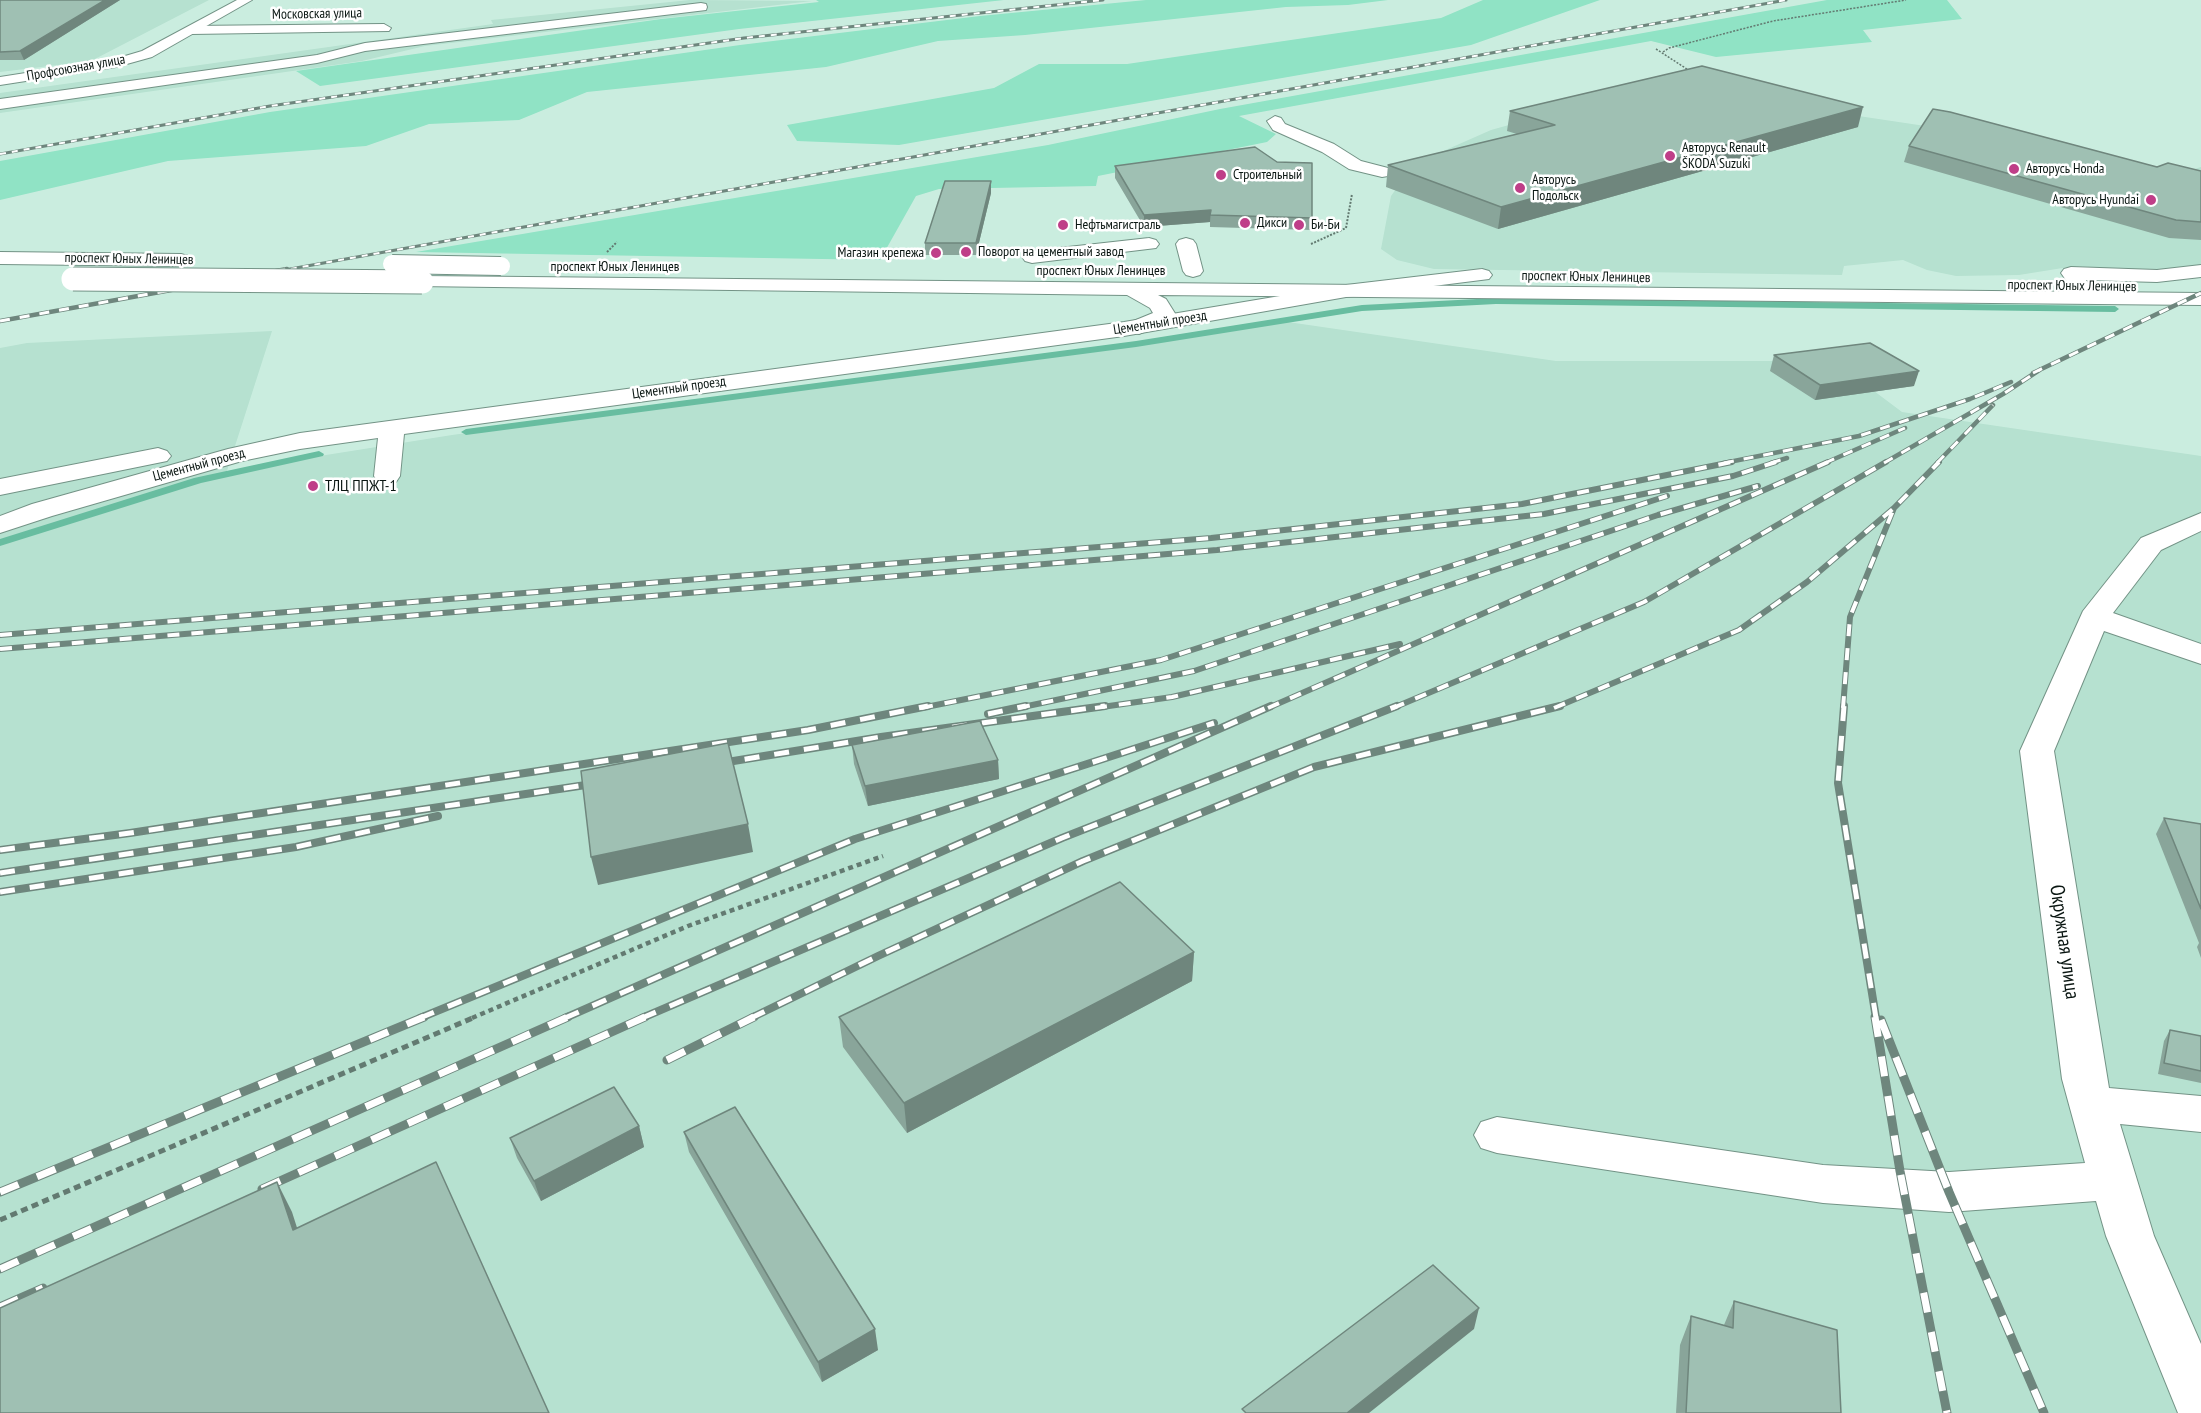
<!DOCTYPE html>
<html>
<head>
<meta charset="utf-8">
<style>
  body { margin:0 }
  canvas { display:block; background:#caeddf }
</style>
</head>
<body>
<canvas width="2201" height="1413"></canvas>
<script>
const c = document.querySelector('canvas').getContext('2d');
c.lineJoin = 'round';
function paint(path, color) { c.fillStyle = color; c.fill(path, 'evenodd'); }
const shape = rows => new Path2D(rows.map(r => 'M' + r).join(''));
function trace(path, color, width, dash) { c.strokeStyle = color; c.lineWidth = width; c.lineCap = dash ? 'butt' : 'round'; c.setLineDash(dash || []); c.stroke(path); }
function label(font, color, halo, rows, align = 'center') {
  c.font = font + ' "PT Sans Narrow",sans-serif'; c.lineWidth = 5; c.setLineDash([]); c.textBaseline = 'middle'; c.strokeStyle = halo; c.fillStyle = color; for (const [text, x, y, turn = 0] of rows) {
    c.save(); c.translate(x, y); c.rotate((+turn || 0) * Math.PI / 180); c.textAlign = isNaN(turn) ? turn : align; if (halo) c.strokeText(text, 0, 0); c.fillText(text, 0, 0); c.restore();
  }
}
paint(shape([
  [0,0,209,0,91,61,0,72],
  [690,0,812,1,425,46,362,61,0,113,0,93,493,24,491,20],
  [1634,90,1805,108,2059,146,2168,177,2201,167,2201,267,2163,272,2075,266,2019,275,1956,276,1927,270,1903,260,1844,266,1842,275,1434,269,1397,260,1381,249,1391,196,1414,164,1491,130],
  [1288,322,1556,361,1834,361,1902,412,2201,456,2201,1413,0,1413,0,348,27,343,272,331,226,474,263,465,452,435]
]), '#b6e1d0');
paint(shape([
  [816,0,1004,0,739,29,320,86,296,71,661,19,819,2],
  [1146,0,1388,0,1348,5,1286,7,1025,35,938,41,826,67,587,92,519,120,429,124,366,146,168,161,0,200,0,161,270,112,740,45,980,16],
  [1483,0,1600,0,1471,45,899,145,797,141,787,125,994,88,1039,64,1127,64,1441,18],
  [1827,0,1947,0,1962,19,1863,30,1872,42,1716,57,1651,41,1239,116,1276,134,1267,142,1098,176,1096,186,939,189,916,196,880,260,416,252,1048,145,1220,109]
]), '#90e3c5');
paint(shape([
  [1496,298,2115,306,2119,309,2115,312,1496,304,1362,311,1136,347,466,435,461,432,466,429,1136,341,1362,305,1496,298],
  [319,451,324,454,323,456,201,483,0,546,0,539,194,478,319,451]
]), '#68bda0');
const minor = shape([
  [701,3,706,4,707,7,706,10,365,51,317,63,0,109,0,99,317,55,365,43,701,3],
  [384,24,391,28,389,31,191,34,184,30,191,26,384,24],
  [1275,116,1281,118,1285,124,1334,144,1361,161,1388,168,1391,172,1388,176,1382,177,1349,169,1322,152,1273,130,1267,121,1275,116],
  [1149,238,1156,240,1159,244,1156,248,1032,263,1025,261,1022,257,1025,253,1032,251,1149,238],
  [1186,238,1193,240,1196,244,1203,271,1200,275,1193,277,1186,275,1183,271,1176,244,1179,240,1186,238],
  [2201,265,2201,277,2157,282,2086,280,2090,286,2087,290,2080,292,2073,290,2061,273,2064,269,2071,267,2157,270,2201,265],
  [1482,269,1489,271,1492,275,1489,279,1346,297,1124,336,404,434,400,476,396,482,387,484,378,482,374,476,378,438,300,449,242,461,52,516,0,533,0,516,32,504,228,449,300,433,1124,322,1346,285,1482,269],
  [158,448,167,451,171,456,167,461,0,495,0,479,158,448],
  [2201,513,2201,531,2161,550,2113,613,2201,644,2201,664,2104,631,2054,751,2109,1088,2201,1096,2201,1132,2120,1124,2154,1236,2201,1344,2201,1413,2178,1413,2106,1236,2096,1201,1949,1212,1823,1203,1497,1153,1481,1148,1474,1135,1481,1122,1497,1117,1823,1165,1949,1172,2085,1163,2062,1079,2020,751,2083,611,2141,538,2201,513]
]);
const major = shape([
  [237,0,252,0,152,57,116,67,0,85,0,77,115,59,142,51,237,0],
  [0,252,181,254,188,256,191,260,188,264,181,266,0,264,0,252],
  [422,276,2201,293,2201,305,1158,295,1166,299,1176,315,1173,320,1139,334,1131,332,1128,327,1131,322,1153,313,1150,308,1127,295,415,286,412,282,415,278,422,276]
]);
trace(minor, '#739386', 2);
trace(major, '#739386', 2);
trace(shape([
  [1656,49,1690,71],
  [1663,52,1669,48,1773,21,1906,0]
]), '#637a71', 1.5, [2, 1.5]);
trace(shape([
  [1311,244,1346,228,1352,194],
  [978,248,991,255],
  [607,252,617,242]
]), '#637a71', 2, [2, 1.5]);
trace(shape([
  [472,1018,688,926,883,856]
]), '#637a71', 4.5, [5, 4]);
trace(shape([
  [0,1220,475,1017]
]), '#637a71', 5, [7, 4.5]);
paint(minor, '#fff');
paint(major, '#fff');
const railFar4 = shape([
  [0,154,270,106,744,38,1103,0],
  [279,271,1786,0]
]);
const railFar3 = shape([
  [0,321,287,269],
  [2033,373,2201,293],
  [1724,463,1859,436,1970,399,2011,382],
  [1771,463,1787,458],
  [1825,463,1905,428],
  [1884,463,2003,394,2041,369],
  [1937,463,1993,405]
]);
const railFar2 = shape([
  [0,635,1211,538,1522,504,1732,462],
  [0,649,1217,550,1544,514,1733,476,1776,462],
  [921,708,1161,660,1667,496],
  [1018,708,1194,671,1658,515,1758,486],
  [1095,708,1172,697,1400,644],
  [1268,708,1828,462],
  [1393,708,1644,602,1886,462],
  [1554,708,1739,630,1807,582,1894,508],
  [1843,708,1850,617,1894,508,1939,462]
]);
const railFar1 = shape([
  [1844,706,1838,783,1876,1018],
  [988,714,1026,706],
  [715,764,881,737,1105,706],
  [0,850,130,833,808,730,928,706],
  [0,873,599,783],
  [0,892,296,847,438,816],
  [420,1018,855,839,1214,723],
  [565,1018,1271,706],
  [642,1018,1062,838,1397,706],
  [751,1018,878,956,1083,861,1314,767,1560,706]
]);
const rail = shape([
  [1875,1017,1900,1171,1947,1413],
  [1881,1020,1949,1192,2044,1413],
  [667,1060,754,1017],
  [262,1189,645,1017],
  [0,1192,424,1017],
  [0,1269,568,1017],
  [0,1307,43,1288]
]);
trace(railFar4, '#6e867d', 3);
trace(railFar3, '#6e867d', 4.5);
trace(railFar2, '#6e867d', 6);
trace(railFar1, '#6e867d', 8);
trace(rail, '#6e867d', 9);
trace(railFar4, '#fff', 2, [6]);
trace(railFar3, '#fff', 3, [10]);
trace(railFar2, '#fff', 4, [12]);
trace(railFar1, '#fff', 5, [15]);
trace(rail, '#fff', 7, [20]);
const majorBridgeFar1 = shape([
  [392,264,501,266]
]);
const majorBridge = shape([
  [73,279,422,282]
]);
trace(majorBridgeFar1, '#739386', 20, []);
trace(majorBridge, '#739386', 25, []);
trace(majorBridgeFar1, '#fff', 18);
trace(majorBridge, '#fff', 23);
paint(shape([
  [0,0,120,0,24,60,0,60],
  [1510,111,1858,127,1498,229,1386,187,1388,165,1517,134,1507,131],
  [1909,146,2157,167,2201,171,2201,240,2169,238,1904,162],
  [1115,166,1312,218,1312,230,1210,227,1210,222,1144,227,1115,178],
  [991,181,991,193,976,255,925,255,925,243],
  [1774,355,1914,386,1815,400,1770,371],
  [852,745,998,760,999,779,868,806,854,764],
  [2164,818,2201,824,2201,958,2197,947,2199,943,2156,834],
  [1194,952,1192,981,907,1133,843,1047,839,1017],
  [2170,1030,2201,1036,2201,1083,2158,1074,2164,1041],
  [639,1126,644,1147,541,1201,517,1158,510,1138],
  [684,1132,878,1350,822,1382,689,1152],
  [1734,1301,1841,1413,1676,1413,1680,1345,1691,1316,1724,1325]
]), '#89a59a');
paint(shape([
  [105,0,120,0,24,60,20,51],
  [1863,107,1858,127,1498,229,1501,207],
  [991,181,991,193,976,255,976,243],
  [1211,210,1210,222,1144,227,1144,215],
  [1919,371,1914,386,1815,400,1820,385],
  [998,760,999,779,868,806,865,786],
  [748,824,753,852,598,885,591,857],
  [1194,952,1192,981,907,1133,904,1103],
  [639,1126,644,1147,541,1201,534,1181],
  [277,1182,292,1212,307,1259,293,1230],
  [1479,1308,1474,1329,1369,1413,1347,1413],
  [875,1329,878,1350,822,1382,818,1362]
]), '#6f867d');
const building = shape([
  [0,0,105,0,20,51,0,52,0,0],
  [1702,66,1863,107,1501,207,1388,165,1555,125,1510,111,1702,66],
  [1933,109,1950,112,2157,167,2168,163,2201,171,2201,222,2176,220,1909,146,1933,109],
  [1255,147,1277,162,1312,163,1312,218,1210,215,1211,210,1144,215,1115,166,1255,147],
  [945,181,991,181,976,243,925,243,945,181],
  [1870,343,1919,371,1820,385,1774,355,1870,343],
  [980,721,998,760,865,786,852,745,980,721],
  [728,743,748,824,591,857,581,771,728,743],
  [2164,818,2201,824,2201,909,2164,818],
  [1120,882,1194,952,904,1103,839,1017,1120,882],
  [2170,1030,2201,1036,2201,1071,2164,1063,2170,1030],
  [614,1087,639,1126,534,1181,510,1138,614,1087],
  [735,1107,875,1329,818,1362,684,1132,735,1107],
  [436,1162,549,1413,0,1413,0,1308,277,1182,293,1230,436,1162],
  [1433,1265,1479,1308,1347,1413,1246,1413,1242,1409,1433,1265],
  [1734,1301,1837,1330,1841,1413,1686,1413,1691,1316,1733,1328,1734,1301]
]);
paint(building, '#9fc0b3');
trace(building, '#6f867d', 1.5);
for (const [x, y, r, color] of [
  [1670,156,6,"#bf3e88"],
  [2014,169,6,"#bf3e88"],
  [1221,175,6,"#bf3e88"],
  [1520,188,6,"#bf3e88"],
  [2151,200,6,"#bf3e88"],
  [1245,223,6,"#bf3e88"],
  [1063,225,6,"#bf3e88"],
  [1299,225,6,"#bf3e88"],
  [966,252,6,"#bf3e88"],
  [936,253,6,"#bf3e88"],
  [313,486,6,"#bf3e88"]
]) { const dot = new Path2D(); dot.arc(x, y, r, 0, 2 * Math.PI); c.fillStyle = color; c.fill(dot); trace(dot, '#fff', 2); }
label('14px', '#0a1612', '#fff', [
  ["Московская улица",317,14,-1],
  ["Профсоюзная улица",76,68,-10],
  ["проспект Юных Ленинцев",129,259,1],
  ["проспект Юных Ленинцев",615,267],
  ["проспект Юных Ленинцев",1101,271],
  ["проспект Юных Ленинцев",1586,277,1],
  ["проспект Юных Ленинцев",2072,286,1],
  ["Цементный проезд",1160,323,-9],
  ["Цементный проезд",679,388,-8],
  ["Цементный проезд",199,465,-15]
]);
label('14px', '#0a1612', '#fff', [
  ["Авторусь Renault",1682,148],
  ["ŠKODA Suzuki",1682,164],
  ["Авторусь Honda",2026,169],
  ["Строительный",1233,175],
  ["Авторусь",1532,180],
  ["Подольск",1532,196],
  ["Авторусь Hyundai",2139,200,"right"],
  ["Дикси",1257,223],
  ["Нефтьмагистраль",1075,225],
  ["Би-Би",1311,225],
  ["Поворот на цементный завод",978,252],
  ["Магазин крепежа",924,253,"right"]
], 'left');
label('16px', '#0a1612', '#fff', [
  ["ТЛЦ ППЖТ-1",325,486]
], 'left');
label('20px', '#0a1612', '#fff', [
  ["Окружная улица",2064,942,82]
]);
</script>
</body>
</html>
